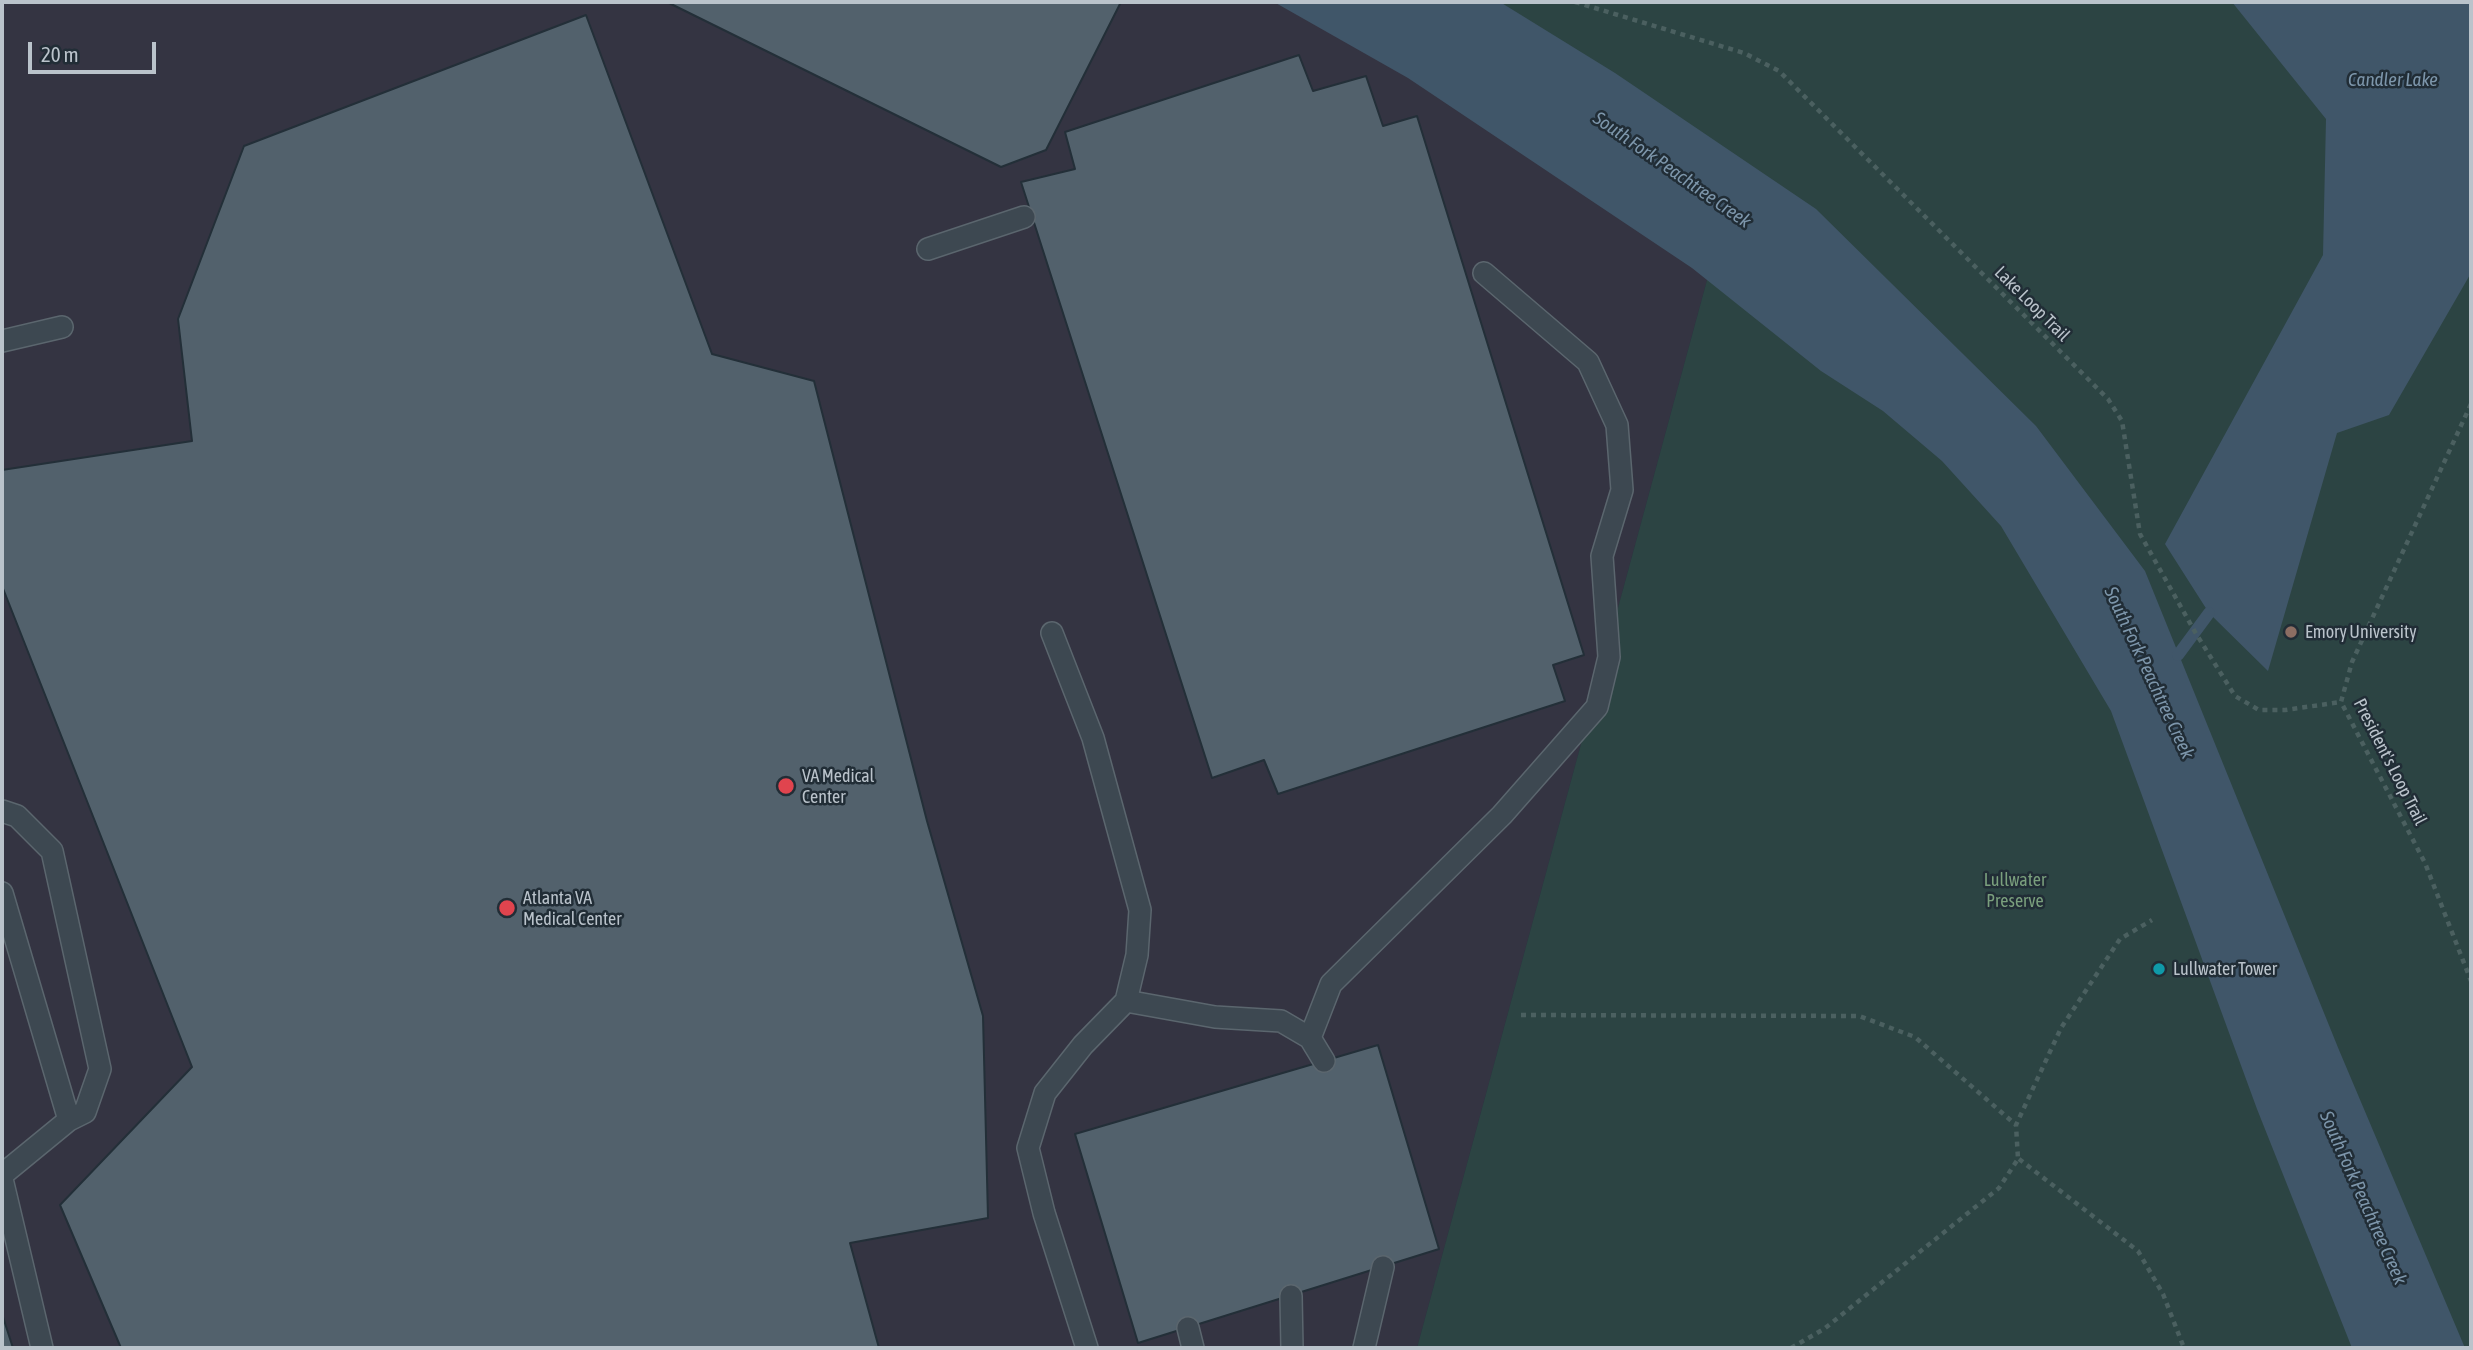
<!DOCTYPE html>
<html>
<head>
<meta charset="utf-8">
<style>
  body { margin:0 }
  #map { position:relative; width:2473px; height:1350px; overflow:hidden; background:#293641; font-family:"Asap Condensed",sans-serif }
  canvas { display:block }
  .frame { position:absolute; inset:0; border:4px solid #bac3cb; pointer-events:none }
  .scale { position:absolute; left:28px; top:42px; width:128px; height:32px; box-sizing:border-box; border:4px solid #bac3cb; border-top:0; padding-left:9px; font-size:21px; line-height:24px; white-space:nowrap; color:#bac3cb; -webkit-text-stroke:5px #212d36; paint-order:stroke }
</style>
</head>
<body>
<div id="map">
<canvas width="2473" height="1350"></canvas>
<div class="frame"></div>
<div class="scale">20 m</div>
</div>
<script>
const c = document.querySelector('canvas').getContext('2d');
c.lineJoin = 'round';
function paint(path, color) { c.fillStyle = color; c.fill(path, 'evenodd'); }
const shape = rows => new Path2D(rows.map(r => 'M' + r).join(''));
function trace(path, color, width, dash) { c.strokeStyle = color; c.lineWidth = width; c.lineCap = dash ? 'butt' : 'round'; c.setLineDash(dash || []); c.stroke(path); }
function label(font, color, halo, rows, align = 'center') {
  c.font = font + ' "Asap Condensed",sans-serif'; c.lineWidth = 5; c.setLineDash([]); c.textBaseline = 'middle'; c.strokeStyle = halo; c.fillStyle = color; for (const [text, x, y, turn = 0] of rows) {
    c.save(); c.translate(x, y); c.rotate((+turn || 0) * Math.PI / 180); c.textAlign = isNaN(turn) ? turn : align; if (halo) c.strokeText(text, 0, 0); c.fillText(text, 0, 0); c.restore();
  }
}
paint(shape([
  [2,2,1374,2,1722,225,1417,1348,2,1348]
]), '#343442');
paint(shape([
  [1394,2,2471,2,2471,1348,1417,1348,1722,225]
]), '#2c4443');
paint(shape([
  [1274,2,1500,2,1615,73,1816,209,2036,426,2145,571,2339,1050,2465,1348,2352,1348,2257,1109,2111,711,2001,526,1942,461,1883,411,1821,371,1692,268,1408,78],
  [2232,2,2471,2,2471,273,2389,415,2337,433,2268,671,2209,613,2165,544,2323,255,2326,119]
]), '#405669');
trace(shape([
  [2178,655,2209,613]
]), '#405669', 12);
const building = shape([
  [667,2,1121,2,1046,150,1001,167,667,2],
  [586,15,712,354,814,381,927,821,983,1016,988,1218,850,1243,879,1348,121,1348,60,1205,192,1067,2,586,2,470,192,441,178,319,244,146,586,15],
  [1299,55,1313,91,1366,76,1383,126,1417,116,1584,655,1553,665,1565,701,1278,794,1264,760,1212,778,1021,182,1075,169,1065,132,1299,55],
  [1378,1045,1439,1249,1138,1343,1075,1134,1378,1045],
  [2,1314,13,1348,2,1348,2,1314]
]);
paint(building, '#52616c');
trace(building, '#232f38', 2);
const lane = shape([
  [928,249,1024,217],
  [2,341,62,327],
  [1052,633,1093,738,1140,910,1137,955,1126,1001,1083,1045,1045,1093,1028,1148,1044,1213,1087,1348],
  [2,811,17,816,52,851,100,1069,85,1112,69,1120,2,1175],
  [2,893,69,1120],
  [1126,1001,1215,1017,1281,1021,1310,1038,1324,1061],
  [1310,1038,1331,984,1502,815,1597,707,1609,657,1602,556,1622,490,1617,425,1588,362,1484,273],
  [2,1179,42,1348],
  [1291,1296,1292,1348],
  [1188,1328,1193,1348],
  [1364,1348,1383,1267]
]);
trace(lane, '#5b666e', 24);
trace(shape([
  [1575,2,1744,53,1779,71,2108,399,2122,421,2140,534,2195,632,2235,696,2259,710,2285,710,2341,702],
  [2471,404,2352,662,2341,702,2425,863,2471,981],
  [1521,1015,1859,1016,1915,1037,2016,1125],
  [2019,1159,2138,1251,2163,1294,2184,1348],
  [1791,1348,1824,1329,1999,1188,2018,1159,2016,1125,2061,1028,2120,939,2152,920]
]), '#4b6060', 4.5, [5, 5]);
trace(lane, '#3d4851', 21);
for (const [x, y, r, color] of [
  [2291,632,7,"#8d6e63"],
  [786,786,9,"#e0444e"],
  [507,908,9,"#e0444e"],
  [2159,969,7,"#0f9aa8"]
]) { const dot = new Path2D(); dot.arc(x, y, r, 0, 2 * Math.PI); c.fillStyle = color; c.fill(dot); trace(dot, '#212d36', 2.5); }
label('18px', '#bac3cb', '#212d36', [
  ["Lake Loop Trail",2032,304,45],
  ["President's Loop Trail",2390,762,63]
]);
label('18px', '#bac3cb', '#212d36', [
  ["Emory University",2305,632],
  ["VA Medical",802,776],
  ["Center",802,797],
  ["Atlanta VA",523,898],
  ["Medical Center",523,919],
  ["Lullwater Tower",2173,969]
], 'left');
label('18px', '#7a9f7d', '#212d36', [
  ["Lullwater",2015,880],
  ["Preserve",2015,901]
]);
label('italic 19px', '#7d96ab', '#212d36', [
  ["Candler Lake",2393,80],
  ["South Fork Peachtree Creek",1672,170,35],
  ["South Fork Peachtree Creek",2149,673,65],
  ["South Fork Peachtree Creek",2363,1198,66]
]);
</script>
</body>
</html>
